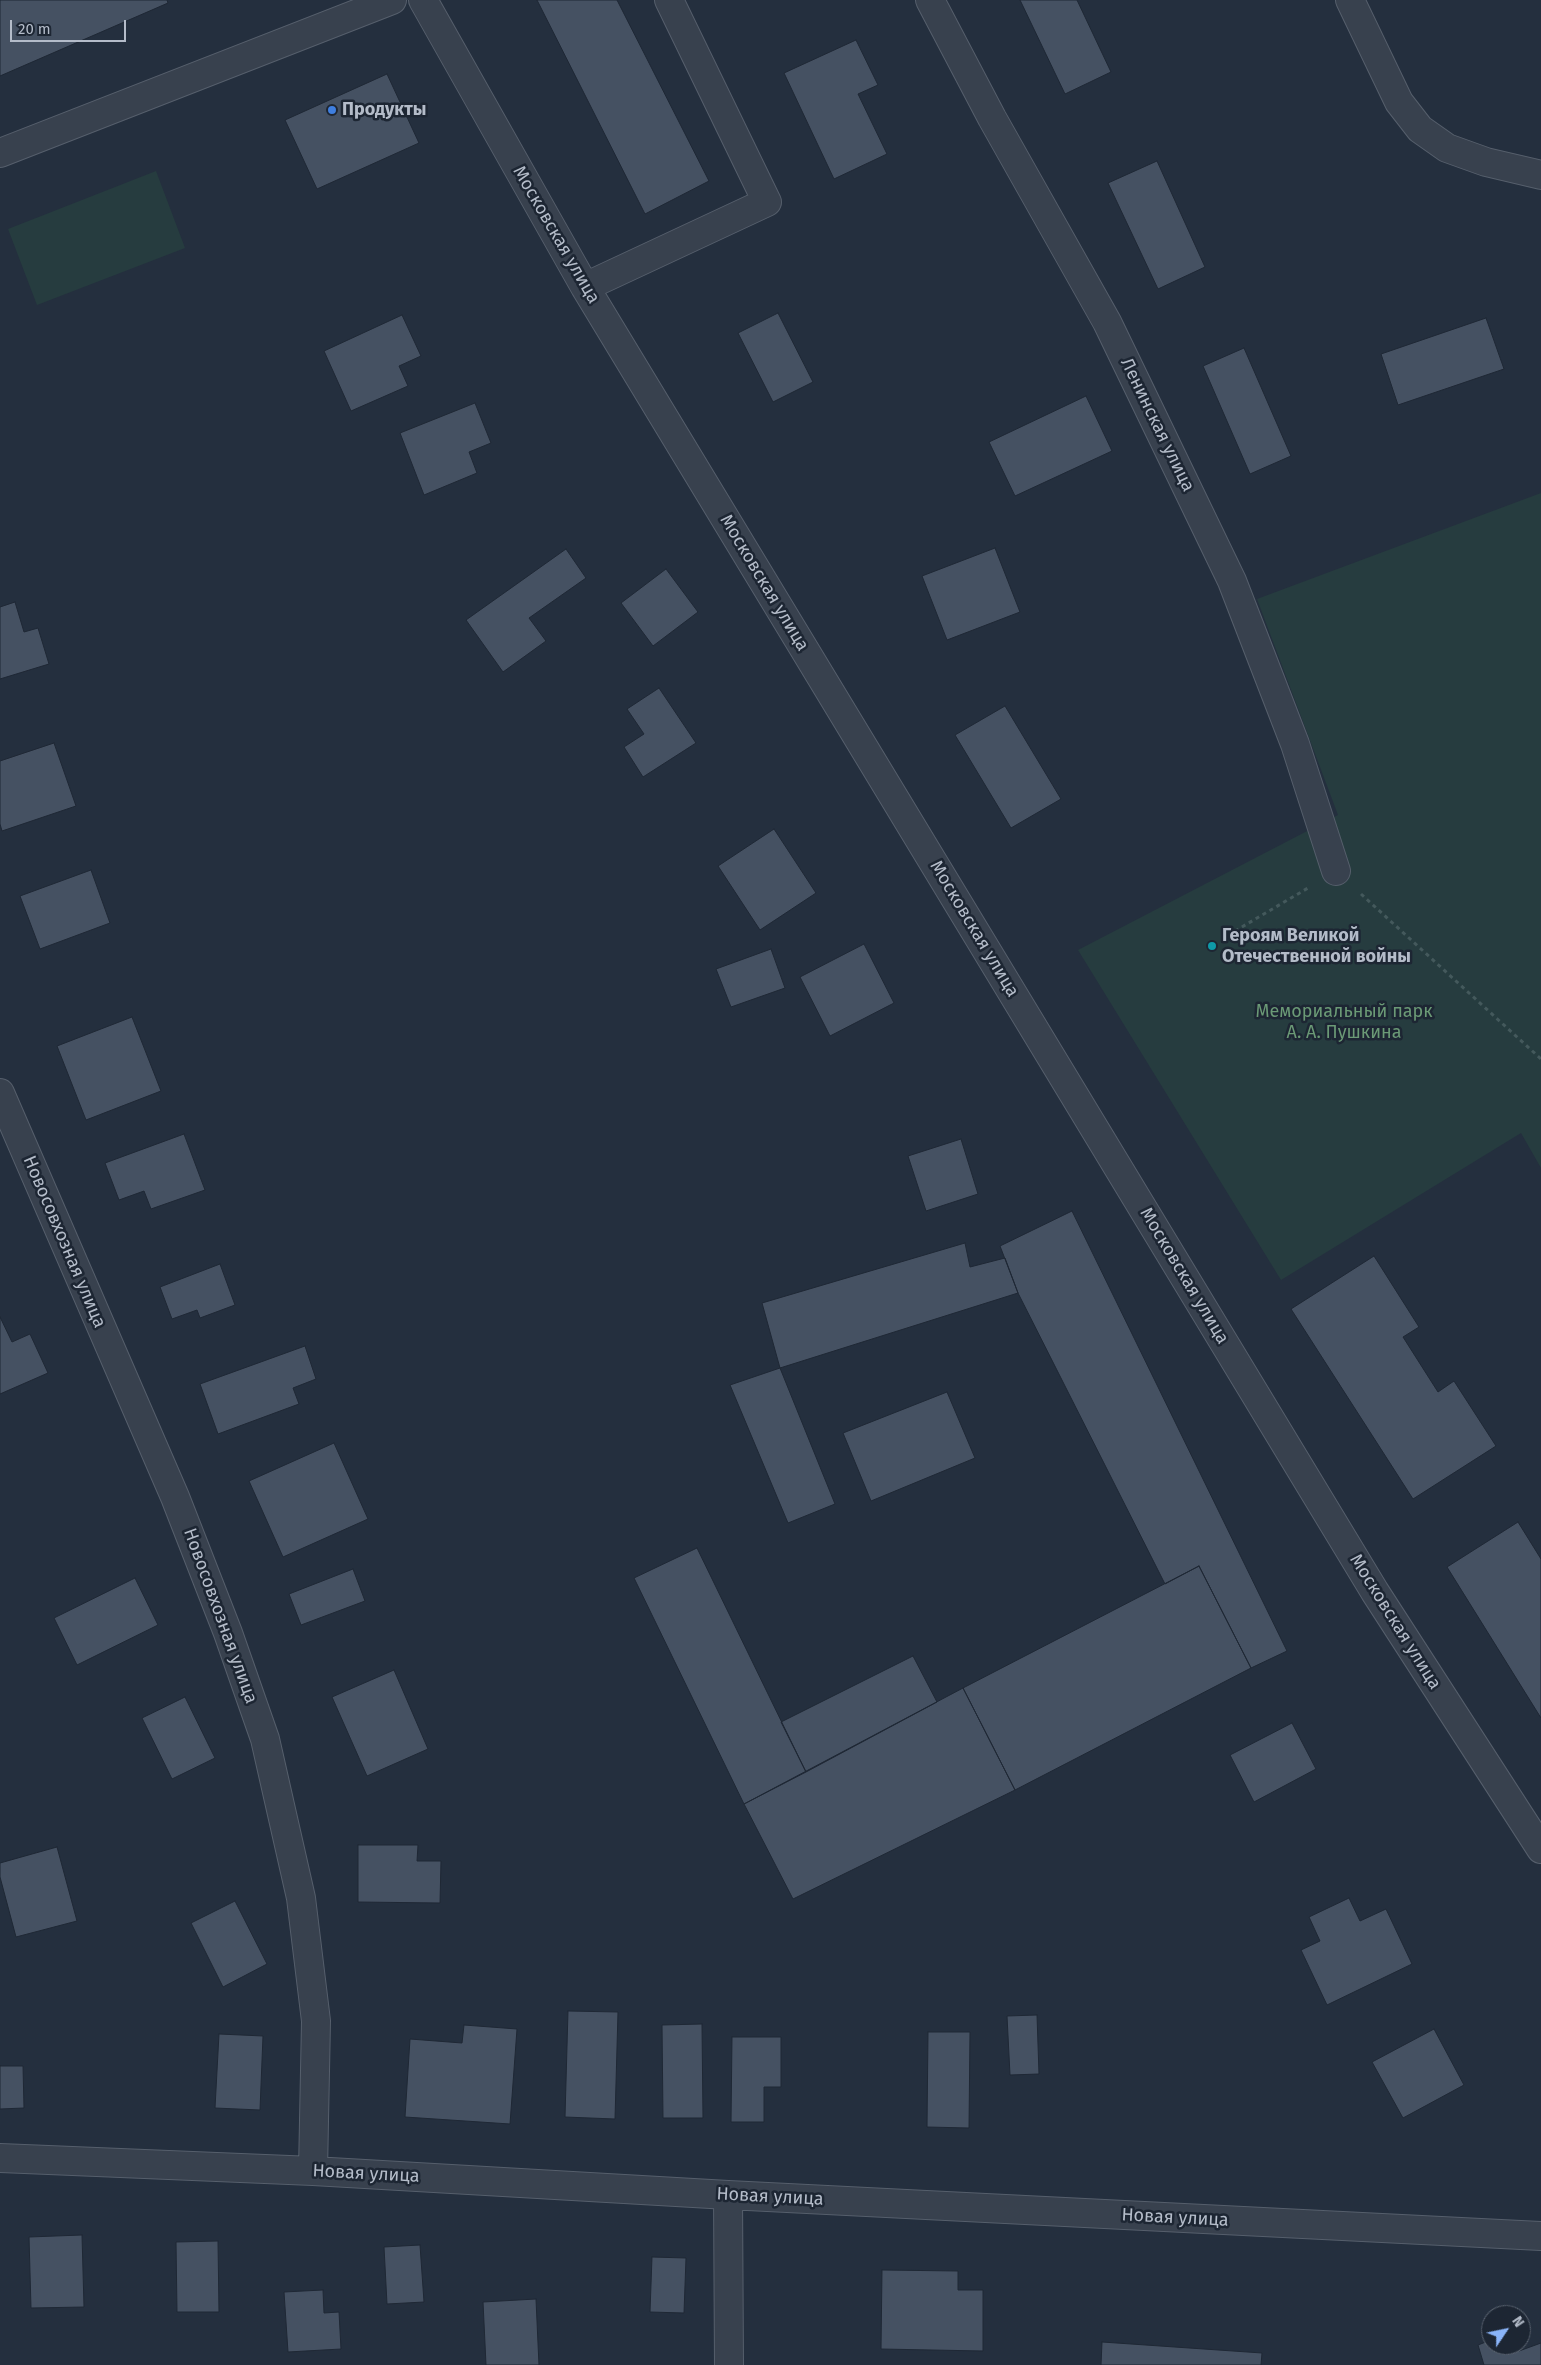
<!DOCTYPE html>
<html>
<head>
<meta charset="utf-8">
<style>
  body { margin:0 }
  #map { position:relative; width:1541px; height:2365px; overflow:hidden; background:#242f3e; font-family:"Fira Sans",sans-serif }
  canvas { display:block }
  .north { position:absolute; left:1481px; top:2305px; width:50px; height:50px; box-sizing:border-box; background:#1d2633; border:1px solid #59626f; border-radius:50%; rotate:56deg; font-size:14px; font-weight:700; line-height:20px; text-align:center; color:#b4bcc9 }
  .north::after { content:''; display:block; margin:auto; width:18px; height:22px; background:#8ab4f8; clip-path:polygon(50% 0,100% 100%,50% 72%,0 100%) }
  .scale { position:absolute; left:10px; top:20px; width:116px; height:22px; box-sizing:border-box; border:2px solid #b4bcc9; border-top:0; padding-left:6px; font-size:15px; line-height:18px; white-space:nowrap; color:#b4bcc9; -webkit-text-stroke:4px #1d2633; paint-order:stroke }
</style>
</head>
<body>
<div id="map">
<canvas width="1541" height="2365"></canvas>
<div class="north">N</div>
<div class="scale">20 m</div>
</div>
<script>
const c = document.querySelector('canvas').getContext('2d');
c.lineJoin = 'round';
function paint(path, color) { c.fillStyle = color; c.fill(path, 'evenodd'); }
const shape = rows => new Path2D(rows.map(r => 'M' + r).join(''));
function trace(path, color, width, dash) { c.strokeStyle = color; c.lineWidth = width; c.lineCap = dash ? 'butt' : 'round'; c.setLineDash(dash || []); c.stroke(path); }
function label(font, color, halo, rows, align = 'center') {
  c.font = font + ' "Fira Sans",sans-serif'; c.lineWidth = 5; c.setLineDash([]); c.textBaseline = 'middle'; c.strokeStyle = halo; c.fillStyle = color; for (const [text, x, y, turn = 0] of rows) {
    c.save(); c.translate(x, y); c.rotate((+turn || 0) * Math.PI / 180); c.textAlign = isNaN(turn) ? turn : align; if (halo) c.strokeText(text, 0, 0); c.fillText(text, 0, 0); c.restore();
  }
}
paint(shape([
  [156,171,185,248,37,305,8,229],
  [1541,493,1541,1168,1521,1133,1281,1280,1078,950,1338,815,1257,599]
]), '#263c3f');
const building = shape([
  [0,0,167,0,168,3,0,76,0,0],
  [537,0,617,0,709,181,645,214,537,0],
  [1020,0,1077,0,1111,72,1065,94,1020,0],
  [856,40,878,85,858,94,887,154,834,179,784,73,856,40],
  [387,74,419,143,317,189,285,120,387,74],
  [1157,161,1205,267,1158,289,1108,183,1157,161],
  [778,313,813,382,773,402,738,333,778,313],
  [402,315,421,356,399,366,408,386,351,411,324,351,402,315],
  [1486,318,1504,369,1398,405,1381,354,1486,318],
  [1244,348,1291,456,1250,474,1203,366,1244,348],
  [1086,396,1112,451,1015,496,989,442,1086,396],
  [475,403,491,443,469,452,477,473,424,495,400,433,475,403],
  [995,548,1020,612,947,640,922,576,995,548],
  [566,549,586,578,529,618,546,641,503,672,466,620,566,549],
  [666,569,698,612,653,646,621,603,666,569],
  [15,602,24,632,38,628,49,664,0,679,0,607,15,602],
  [659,688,696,743,643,777,624,747,644,734,627,709,659,688],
  [1005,706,1061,799,1011,828,955,735,1005,706],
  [54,743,76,806,2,831,0,824,0,761,54,743],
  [774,829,816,893,760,930,718,866,774,829],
  [91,870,110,923,40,949,20,896,91,870],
  [864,944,894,1003,830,1036,800,977,864,944],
  [771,949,785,988,731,1007,716,969,771,949],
  [132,1017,161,1091,86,1120,57,1046,132,1017],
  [184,1134,205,1190,151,1209,144,1191,119,1200,105,1163,184,1134],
  [961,1139,978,1194,926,1211,908,1156,961,1139],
  [1072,1211,1287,1651,1251,1668,1199,1566,1165,1584,1018,1293,1000,1246,1072,1211],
  [965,1243,970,1267,1005,1258,1018,1293,780,1368,762,1303,965,1243],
  [1374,1256,1419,1327,1403,1337,1438,1392,1454,1381,1496,1446,1413,1499,1291,1309,1374,1256],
  [220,1264,235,1305,200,1318,197,1310,172,1319,160,1287,220,1264],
  [0,1317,12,1342,30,1334,48,1373,0,1394,0,1317],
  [305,1346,316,1379,293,1388,299,1404,218,1434,200,1384,305,1346],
  [780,1368,835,1504,788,1523,730,1385,780,1368],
  [947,1392,975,1458,871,1501,843,1433,947,1392],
  [334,1443,368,1519,283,1557,249,1481,334,1443],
  [1518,1522,1541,1559,1541,1718,1447,1567,1518,1522],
  [697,1548,806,1772,744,1804,634,1578,697,1548],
  [1199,1566,1251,1668,1015,1790,963,1688,1199,1566],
  [353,1569,365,1601,301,1625,289,1594,353,1569],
  [135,1578,158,1625,77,1665,54,1618,135,1578],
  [913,1656,937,1702,806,1772,781,1722,913,1656],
  [394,1670,428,1749,367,1776,332,1697,394,1670],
  [963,1688,1015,1790,793,1899,744,1804,963,1688],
  [185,1697,215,1758,172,1779,142,1718,185,1697],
  [1292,1723,1316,1769,1254,1802,1230,1755,1292,1723],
  [358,1845,418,1845,417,1861,441,1861,440,1903,358,1902,358,1845],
  [57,1847,77,1921,16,1937,0,1877,0,1863,57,1847],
  [1349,1898,1360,1921,1386,1909,1412,1964,1327,2005,1301,1950,1320,1941,1309,1917,1349,1898],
  [235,1901,267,1964,223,1987,191,1923,235,1901],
  [568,2011,618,2012,615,2119,565,2117,568,2011],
  [1037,2015,1039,2074,1010,2075,1007,2016,1037,2015],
  [702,2024,703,2118,663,2118,662,2025,702,2024],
  [464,2025,517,2029,510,2124,405,2117,410,2039,462,2043,464,2025],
  [1434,2029,1464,2085,1403,2118,1372,2062,1434,2029],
  [928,2032,970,2032,969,2128,927,2127,928,2032],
  [219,2034,263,2036,260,2110,215,2108,219,2034],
  [732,2037,781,2037,781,2087,764,2087,764,2122,731,2122,732,2037],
  [0,2066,23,2066,24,2108,0,2109,0,2066],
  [82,2235,84,2307,31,2308,29,2237,82,2235],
  [218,2241,219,2312,177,2312,176,2242,218,2241],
  [420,2245,424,2302,387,2304,384,2247,420,2245],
  [652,2257,686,2258,684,2313,650,2312,652,2257],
  [882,2270,958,2271,958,2290,983,2290,983,2351,881,2349,882,2270],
  [323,2290,324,2313,339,2312,341,2349,288,2352,284,2292,323,2290],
  [536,2299,539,2365,486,2365,483,2302,536,2299],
  [1491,2340,1491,2345,1517,2345,1519,2351,1541,2343,1541,2365,1484,2365,1478,2345,1491,2340],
  [1102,2342,1262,2353,1261,2365,1101,2365,1102,2342]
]);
paint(building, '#455162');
trace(building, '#1f2835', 1);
const minor = shape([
  [423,0,585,287,1375,1592,1541,1849],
  [930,0,992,118,1107,322,1232,581,1295,744,1336,871],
  [1350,0,1399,102,1420,129,1447,148,1486,162,1541,175],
  [0,153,392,0],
  [585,287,767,202,669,0],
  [0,1093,175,1497,228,1633,265,1739,301,1898,316,2021,313,2171],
  [0,2158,313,2171,728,2195,1541,2236],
  [728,2195,729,2365]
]);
trace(minor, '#565f6c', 30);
trace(shape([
  [1361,894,1541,1059],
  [1235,931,1308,888]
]), '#44595c', 3, [4, 4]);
trace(minor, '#38414e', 28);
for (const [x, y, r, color] of [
  [332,110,5,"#3f7fe0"],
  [1212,946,5,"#0f9aa8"]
]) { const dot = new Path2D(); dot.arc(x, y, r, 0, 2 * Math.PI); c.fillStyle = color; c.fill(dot); trace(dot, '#1d2633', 2); }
label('bold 18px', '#b4bcc9', '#1d2633', [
  ["Продукты",342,110],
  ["Героям Великой",1222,936],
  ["Отечественной войны",1222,957]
], 'left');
label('18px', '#b4bcc9', '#1d2633', [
  ["Московская улица",556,235,60],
  ["Ленинская улица",1157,425,64],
  ["Московская улица",764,583,59],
  ["Московская улица",974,929,59],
  ["Новосовхозная улица",64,1242,67],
  ["Московская улица",1184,1276,59],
  ["Новосовхозная улица",220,1616,70],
  ["Московская улица",1395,1622,58],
  ["Новая улица",366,2174,3],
  ["Новая улица",770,2197,3],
  ["Новая улица",1175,2218,3]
]);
label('18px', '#6b9a76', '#1d2633', [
  ["Мемориальный парк",1344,1012],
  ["А. А. Пушкина",1344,1033]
]);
</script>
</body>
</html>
